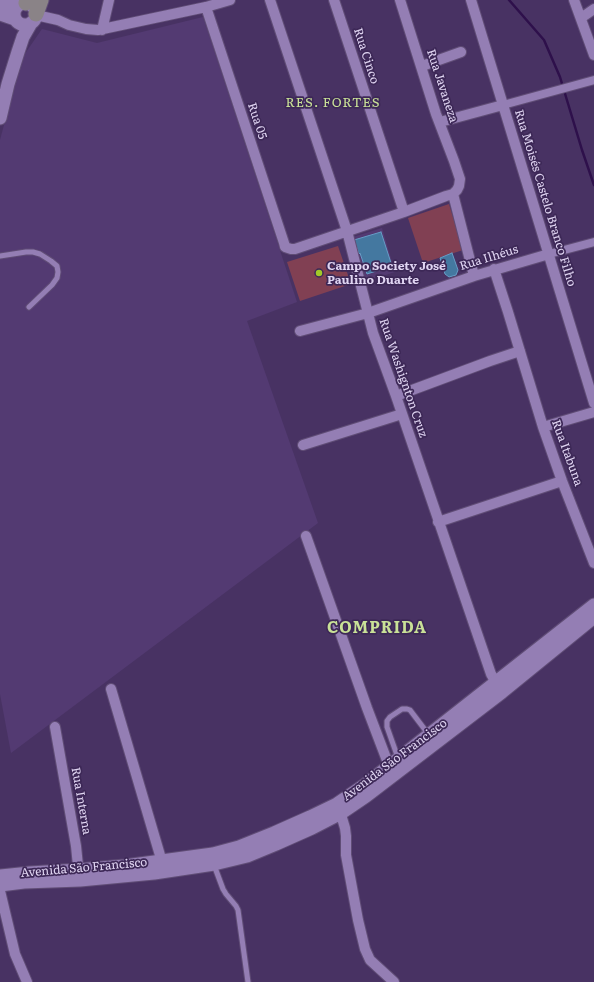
<!DOCTYPE html>
<html>
<head>
<meta charset="utf-8">
<style>
  body { margin:0 }
  canvas { display:block; background:#483263 }
</style>
</head>
<body>
<canvas width="594" height="982"></canvas>
<script>
const c = document.querySelector('canvas').getContext('2d');
c.lineJoin = 'round';
function paint(path, color) { c.fillStyle = color; c.fill(path, 'evenodd'); }
const shape = rows => new Path2D(rows.map(r => 'M' + r).join(''));
function trace(path, color, width, dash) { c.strokeStyle = color; c.lineWidth = width; c.lineCap = dash ? 'butt' : 'round'; c.setLineDash(dash || []); c.stroke(path); }
function label(font, color, halo, rows, align = 'center') {
  c.font = font + ' Literata,serif'; c.lineWidth = 3.5; c.setLineDash([]); c.textBaseline = 'middle'; c.strokeStyle = halo; c.fillStyle = color; for (const [text, x, y, turn = 0] of rows) {
    c.save(); c.translate(x, y); c.rotate((+turn || 0) * Math.PI / 180); c.textAlign = isNaN(turn) ? turn : align; if (halo) c.strokeText(text, 0, 0); c.fillText(text, 0, 0); c.restore();
  }
}
paint(shape([
  [203,17,297,302,247,321,318,523,11,753,0,694,0,140,4,125,22,58,42,29,97,43],
  [382,228,395,272,366,281,353,237]
]), '#533a72');
paint(shape([
  [449,204,463,250,423,263,408,218],
  [338,246,351,284,300,301,287,262]
]), '#814053');
trace(shape([
  [509,0,544,40,560,77,582,150,594,185]
]), '#2e104b', 2.5);
const building = shape([
  [381,232,392,266,367,274,360,253,359,254,354,240,381,232],
  [452,253,458,270,456,275,449,277,445,274,440,258,452,253]
]);
paint(building, '#4478a0');
trace(building, '#679cc6', 1);
const service = shape([
  [0,256,26,252,33,252,40,254,51,261,57,266,58,272,57,278,52,285,29,307],
  [398,758,387,727,387,721,390,717,402,709,407,709,410,710,429,735],
  [214,865,223,889,226,894,236,906,238,910,248,982]
]);
const pedestrian = shape([
  [503,105,594,80],
  [549,254,594,242]
]);
const minor = shape([
  [270,0,347,231,373,333,396,396,491,674,499,688],
  [334,0,404,212],
  [471,0,594,403],
  [574,0,594,55],
  [206,7,284,243,285,247,291,249,295,249,404,212,446,196,453,194,457,190,459,186,460,179,454,161,436,114,400,0],
  [36,15,58,20,69,25,86,29,98,30,206,7,230,0],
  [581,18,594,9],
  [102,30,109,0],
  [422,66,461,52],
  [440,122,503,105],
  [453,194,474,276],
  [494,269,508,312,543,427,562,481,594,563],
  [300,331,368,313,474,276,549,254],
  [396,396,490,361,520,351],
  [543,427,594,412],
  [303,445,402,414],
  [438,522,562,481],
  [306,536,367,708,391,771],
  [111,689,162,862],
  [55,727,76,846,79,876],
  [339,808,345,828,346,836,346,855,358,920,365,949,370,960,394,982],
  [0,891,15,954,27,982]
]);
const tertiary = shape([
  '14 14a11 11 0 1 1 22 0a11 11 0 1 1-22 0Z',
  [0,4,17,6],
  [0,14,15,19],
  [0,118,8,84,18,52,23,37,31,23],
  [0,876,30,873,79,870,125,866,213,854,239,847,274,833,310,817,337,804,365,785,594,605],
  [0,885,24,882,80,880,154,873,214,864,247,856,276,844,312,828,341,813,366,796,502,692,594,617]
]);
const secondary = shape([
  [26,3,28,0],
  [36,14,41,0]
]);
trace(service, '#604d76', 7);
trace(pedestrian, '#604d76', 10);
trace(minor, '#604d76', 12);
trace(tertiary, '#604d76', 15);
trace(secondary, '#604d76', 17);
trace(service, '#947eb4', 5);
trace(pedestrian, '#947eb4', 8);
trace(minor, '#947eb4', 10);
trace(tertiary, '#947eb4', 13);
trace(secondary, '#8a8387', 15);
for (const [x, y, r, color] of [
  [319,273,4,"#a2c928"]
]) { const dot = new Path2D(); dot.arc(x, y, r, 0, 2 * Math.PI); c.fillStyle = color; c.fill(dot); trace(dot, '#3d2857', 1.5); }
label('12px', '#e0d5f2', '#3d2857', [
  ["Rua Cinco",366,56,72],
  ["Rua Javaneza",442,86,72],
  ["Rua 05",257,121,72],
  ["Rua Moisés Castelo Branco Filho",545,198,73],
  ["Rua Ilhéus",489,258,-17],
  ["Rua Washignton Cruz",403,378,71],
  ["Rua Itabuna",567,453,70],
  ["Avenida São Francisco",395,760,-37],
  ["Rua Interna",81,801,80],
  ["Avenida São Francisco",84,868,-5]
]);
label('bold 12px', '#e0d5f2', '#3d2857', [
  ["Campo Society José",327,266],
  ["Paulino Duarte",327,280]
], 'left');
c.letterSpacing = '1px';
label('13px', '#c9e197', '#3d2857', [
  ["RES. FORTES",333,103]
]);
c.letterSpacing = '0px';
c.letterSpacing = '1px';
label('bold 16px', '#c9e197', '#3d2857', [
  ["COMPRIDA",377,628]
]);
c.letterSpacing = '0px';
</script>
</body>
</html>
